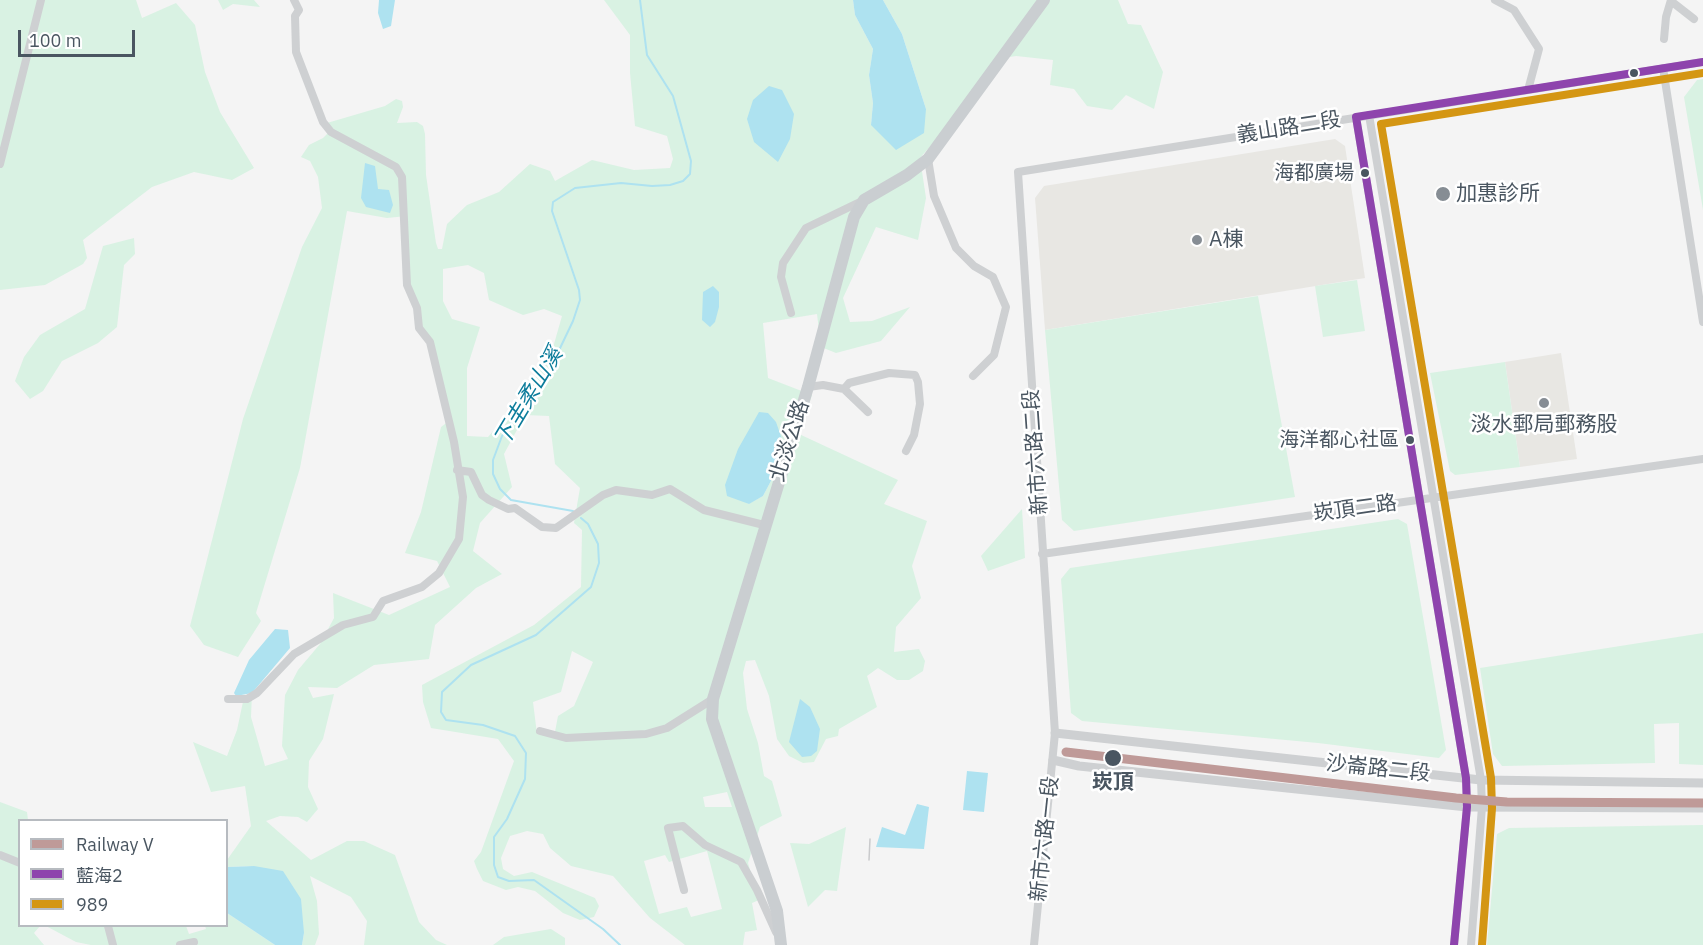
<!DOCTYPE html>
<html>
<head>
<meta charset="utf-8">
<style>
  body { margin:0 }
  #map { position:relative; width:1703px; height:945px; overflow:hidden; background:#f4f4f4; font-family:"IBM Plex Sans","Noto Sans TC",sans-serif }
  canvas { display:block }
  .legend { position:absolute; left:18px; top:819px; width:210px; height:108px; box-sizing:border-box; background:#fff; border:2px solid #b7bbc0; margin:0; padding:8px 10px; list-style:none; font-size:18px; color:#4a5661 }
  .legend li { display:flex; align-items:center; gap:12px; height:30px }
  .legend b { width:30px; border:2px solid #b7bbc0 }
  .scale { position:absolute; left:18px; top:30px; width:117px; height:27px; box-sizing:border-box; border:3px solid #4a5661; border-top:0; padding-left:8px; font-size:18px; line-height:21px; white-space:nowrap; color:#4a5661; -webkit-text-stroke:4px #fff; paint-order:stroke }
</style>
</head>
<body>
<div id="map">
<canvas width="1703" height="945"></canvas>
<ul class="legend">
<li><b style="height:8px;background:#bf9a98"></b>Railway V</li>
<li><b style="height:8px;background:#8e44ad"></b>藍海2</li>
<li><b style="height:8px;background:#d49613"></b>989</li>
</ul>
<div class="scale">100 m</div>
</div>
<script>
const c = document.querySelector('canvas').getContext('2d');
c.lineJoin = 'round';
function paint(path, color) { c.fillStyle = color; c.fill(path, 'evenodd'); }
const shape = rows => new Path2D(rows.map(r => 'M' + r).join(''));
function trace(path, color, width, dash) { c.strokeStyle = color; c.lineWidth = width; c.lineCap = dash ? 'butt' : 'round'; c.setLineDash(dash || []); c.stroke(path); }
function label(font, color, halo, rows, align = 'center') {
  c.font = font + ' "IBM Plex Sans","Noto Sans TC",sans-serif'; c.lineWidth = 5; c.setLineDash([]); c.textBaseline = 'middle'; c.strokeStyle = halo; c.fillStyle = color; for (const [text, x, y, turn = 0] of rows) {
    c.save(); c.translate(x, y); c.rotate((+turn || 0) * Math.PI / 180); c.textAlign = isNaN(turn) ? turn : align; if (halo) c.strokeText(text, 0, 0); c.fillText(text, 0, 0); c.restore();
  }
}
paint(shape([
  [1335,139,1345,146,1365,278,1045,330,1035,198,1044,186],
  [1561,353,1577,459,1520,467,1505,362]
]), '#e8e7e3');
paint(shape([
  [0,0,136,0,142,18,176,3,195,25,205,72,220,112,254,168,232,180,194,172,152,187,83,240,87,258,83,264,45,285,0,290],
  [218,0,254,0,260,7,233,4,223,10],
  [604,0,853,0,855,15,873,49,869,75,873,103,871,125,926,109,902,34,883,0,1118,0,1128,24,1141,25,1163,72,1154,109,1126,95,1112,110,1087,106,1074,89,1050,85,1053,60,1016,56,997,59,947,127,920,158,926,198,918,240,876,227,843,298,850,322,872,321,910,307,881,341,836,353,821,347,817,314,763,323,768,378,812,395,799,434,898,480,884,504,927,521,912,566,921,598,896,627,894,652,919,649,925,661,923,671,909,680,897,680,878,668,867,676,877,707,839,729,838,736,826,739,814,762,803,763,789,756,777,739,769,696,755,660,746,661,743,673,747,709,758,743,764,776,772,781,782,816,760,827,748,863,759,900,752,903,757,930,745,932,743,945,685,945,650,918,613,876,571,866,550,848,543,834,527,831,510,836,501,858,503,869,514,876,532,872,595,898,599,906,594,917,580,920,563,913,535,891,518,887,506,890,483,881,477,869,474,861,481,852,514,761,498,739,431,728,423,702,422,685,534,625,581,587,582,530,574,523,580,488,555,464,549,416,525,415,504,454,512,487,480,523,473,551,502,574,476,588,435,625,429,659,374,665,337,688,308,687,313,698,334,694,323,739,309,761,308,787,318,809,307,822,298,817,280,816,266,821,311,860,347,841,364,841,395,855,419,922,436,940,447,945,364,945,367,921,351,897,310,876,317,901,319,934,315,945,302,945,304,933,254,866,227,867,227,860,251,826,245,786,211,792,193,742,227,756,237,730,244,697,252,693,251,717,265,766,288,759,282,746,285,695,298,670,320,644,334,618,333,593,389,615,450,587,437,561,405,553,421,512,441,427,449,421,429,341,420,327,409,282,407,216,387,218,347,211,300,468,256,613,261,621,238,657,204,645,190,626,243,419,302,247,322,208,318,177,310,161,301,157,309,145,323,138,331,130,327,123,385,106,396,99,402,101,403,107,397,123,417,122,423,126,425,134,426,175,436,243,438,249,442,249,447,224,467,205,499,192,530,164,550,171,555,181,592,160,634,170,670,168,673,159,667,136,635,126,630,73,630,35],
  [468,265,484,273,489,300,523,315,544,309,562,316,552,351,525,394,488,437,467,436,467,368,480,327,452,319,443,301,443,269],
  [746,437,772,479,763,496,748,504,734,464],
  [572,651,593,662,574,706,558,716,554,737,537,734,533,702,561,692],
  [727,792,732,807,705,807,703,797],
  [707,851,722,909,691,917,687,907,659,914,644,861,665,855,669,862],
  [1703,79,1703,210,1684,97,1697,80],
  [134,238,135,254,124,265,117,327,98,343,62,361,43,391,30,399,15,381,24,357,40,335,85,309,103,246],
  [1357,280,1365,331,1323,337,1315,286],
  [1258,296,1295,497,1074,531,1062,520,1045,330],
  [1505,362,1520,467,1455,475,1450,471,1430,373],
  [1022,509,1025,558,988,571,981,556],
  [1398,519,1407,524,1446,750,1439,758,1318,743,1082,721,1071,713,1061,579,1070,568],
  [1703,633,1703,765,1679,764,1679,723,1654,724,1655,763,1502,766,1493,754,1480,668],
  [0,802,27,812,28,820,20,820,20,926,40,926,34,933,44,945,0,945],
  [1703,825,1703,945,1487,945,1497,834,1509,828],
  [846,827,837,891,825,890,808,907,790,843,809,844],
  [227,913,275,945,91,945,76,942,46,926,186,926,189,934,206,929,205,926,226,926],
  [551,929,565,938,565,945,493,945,504,937]
]), '#d9f2e3');
paint(shape([
  [379,0,395,0,391,26,383,29,378,13],
  [853,0,883,0,902,34,926,109,924,133,896,150,871,125,873,103,869,75,873,49,855,15],
  [769,86,782,90,794,114,790,139,778,162,754,142,747,119,753,100],
  [365,163,375,166,378,189,389,190,393,205,390,213,366,207,361,198],
  [713,286,719,292,719,307,715,322,710,327,702,320,703,292],
  [759,412,768,413,776,422,783,442,772,479,763,496,749,504,727,496,725,485,738,449],
  [275,629,288,630,290,648,252,693,236,696,234,693,249,660],
  [800,699,810,707,820,729,817,751,811,756,802,757,789,742],
  [967,771,988,773,984,812,963,810],
  [917,804,929,807,924,849,876,847,882,827,905,835],
  [254,866,283,871,301,899,304,933,302,945,275,945,227,913,227,867]
]), '#aee2f0');
trace(shape([
  [573,511,511,500,500,489,493,474,493,460,502,436,551,367,573,321,580,300,579,290,552,211,553,202,575,188,621,183,652,186,670,185,683,181,690,174,691,161,673,96,647,55,640,0],
  [581,518,588,524,598,544,599,563,591,587,536,635,471,665,442,692,441,712,446,720,483,725,515,736,526,753,525,779,507,819,494,837,494,865,498,877,509,881,534,880,603,929,620,945]
]), '#aee2f0', 2);
trace(shape([
  [1495,0,1514,10,1539,49,1528,90],
  [1671,1,1694,19],
  [1664,39,1666,17,1671,0],
  [1663,68,1703,322],
  [1369,115,1481,780,1482,807,1471,945],
  [1356,117,1466,778,1467,807,1454,945],
  [928,159,934,196,956,248,974,266,993,277,1006,307,994,355,973,376],
  [0,164,41,0],
  [791,313,781,277,783,263,806,228,864,200],
  [808,387,823,385,844,389,849,383,889,373,915,375,918,382,920,404,914,435,906,451],
  [844,389,868,412],
  [457,470,471,472,482,495,489,500,508,509,515,508,542,527,556,528,603,495,616,490,652,495,670,489,704,510,764,525],
  [1042,554,1703,459],
  [228,699,247,699,257,693,294,654,343,625,373,617,383,601,422,587,439,573,459,539,463,497,454,442,430,342,419,328,417,308,407,285,402,177,396,167,331,132,323,122,296,52,295,16,299,10,294,0],
  [540,731,566,738,646,734,667,728,713,699],
  [0,855,20,863],
  [684,890,668,828,683,826,705,845,741,862,757,890,776,932],
  [108,926,113,945],
  [180,945,194,942],
  [1034,945,1055,733,1018,172,1703,62]
]), '#ced0d2', 8);
trace(shape([
  [1055,733,1481,780,1703,783],
  [1053,760,1079,766,1467,807,1703,808]
]), '#ced0d2', 9);
trace(shape([
  [781,945,777,911,712,719,713,699,808,387,854,217,864,200,907,175,928,159,1044,0]
]), '#caced1', 12);
trace(shape([
  [869,860,870,839]
]), '#c9cacc', 1.5);
trace(shape([
  [1454,945,1467,807,1466,778,1356,117,1703,62]
]), '#8e44ad', 8);
trace(shape([
  [1482,945,1492,808,1491,778,1381,124,1703,73]
]), '#d49613', 8);
trace(shape([
  [1066,752,1456,798,1507,802,1703,803]
]), '#bf9a98', 9);
for (const [x, y, r, color] of [
  [1634,73,5,"#4a5661"],
  [1365,173,5,"#4a5661"],
  [1443,194,8,"#868d94"],
  [1197,240,6,"#868d94"],
  [1544,403,6,"#868d94"],
  [1410,440,5,"#4a5661"],
  [1113,758,9,"#4a5661"]
]) { const dot = new Path2D(); dot.arc(x, y, r, 0, 2 * Math.PI); c.fillStyle = color; c.fill(dot); trace(dot, '#fff', 2); }
label('20px', '#4a5661', '#fff', [
  ["海都廣場",1354,173],
  ["海洋都心社區",1399,440]
], 'right');
label('21px', '#4a5661', '#fff', [
  ["義山路二段",1289,128,-9],
  ["北淡公路",790,441,-72],
  ["新市六路二段",1036,452,-94],
  ["崁頂二路",1355,509,-8],
  ["沙崙路二段",1378,769,6],
  ["新市六路一段",1045,839,-84]
]);
label('21px', '#4a5661', '#fff', [
  ["加惠診所",1456,194],
  ["A棟",1209,240],
  ["淡水郵局郵務股",1544,425,"center"]
], 'left');
label('bold 21px', '#4a5661', '#fff', [
  ["崁頂",1113,783]
]);
label('italic 22px', '#0c7c9b', '#fff', [
  ["下圭柔山溪",529,397,-59]
]);
</script>
</body>
</html>
